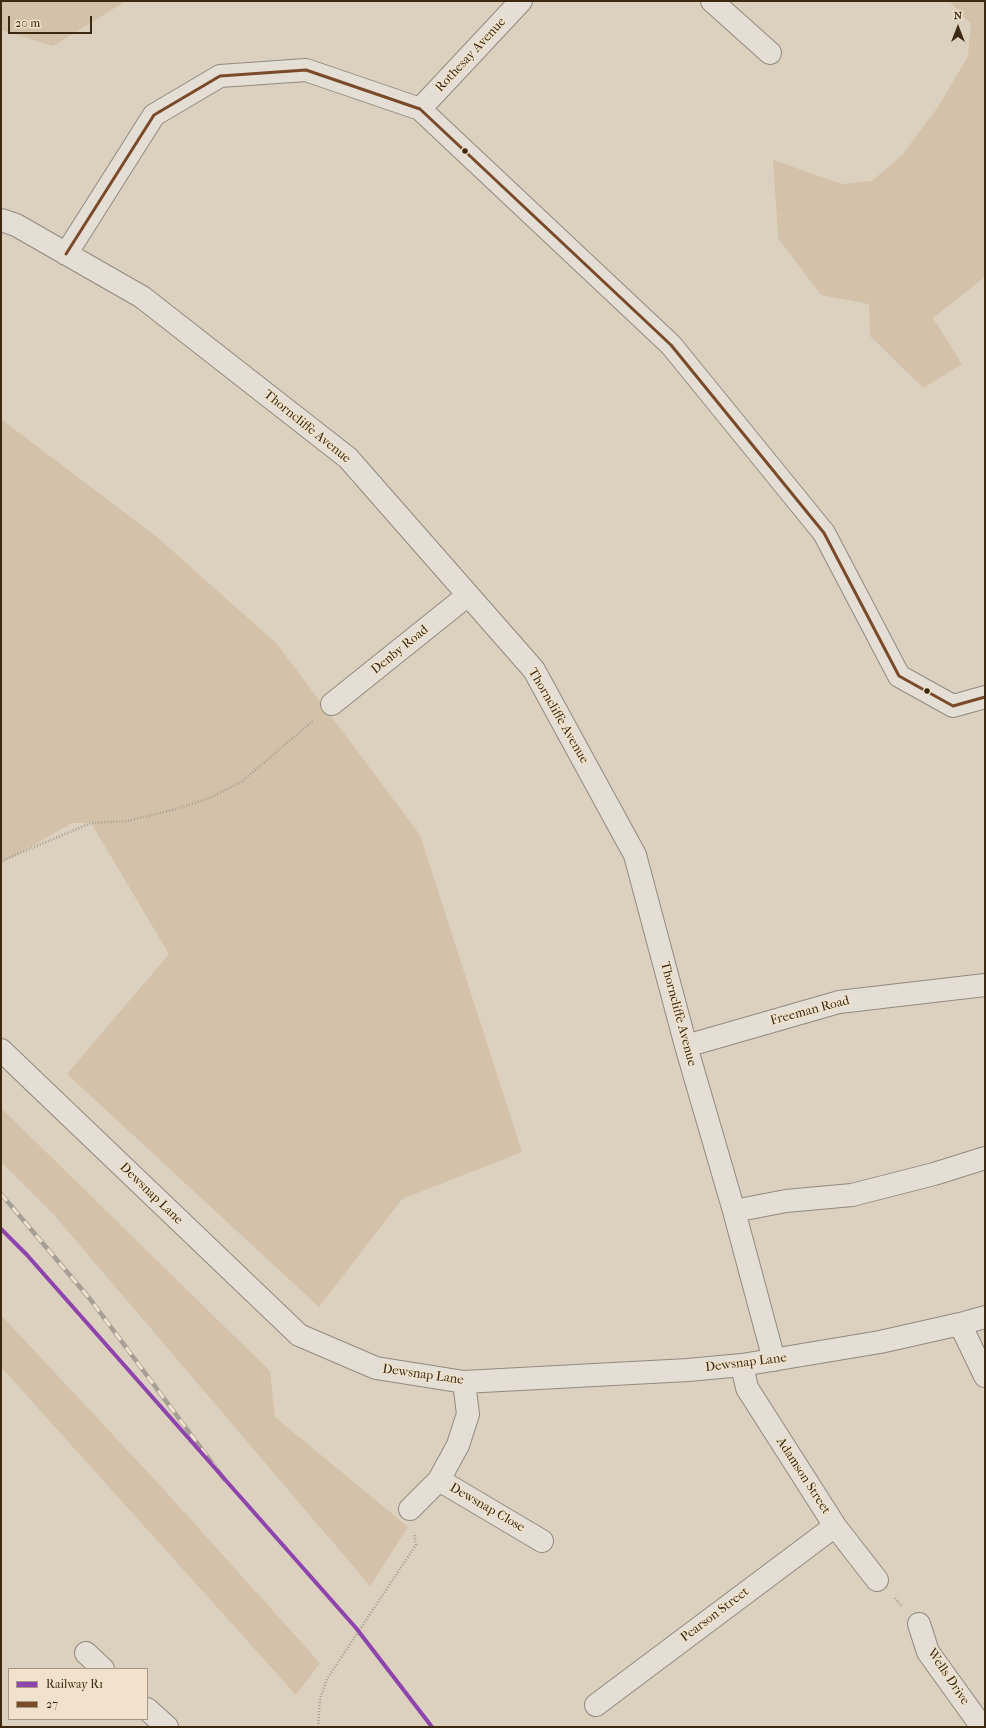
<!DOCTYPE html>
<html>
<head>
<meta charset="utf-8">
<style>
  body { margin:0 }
  #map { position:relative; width:986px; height:1728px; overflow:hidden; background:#dcd0bf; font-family:"IM FELL French Canon",serif }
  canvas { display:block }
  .frame { position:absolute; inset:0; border:2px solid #3b2911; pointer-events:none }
  .legend { position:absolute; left:8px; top:1668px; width:140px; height:52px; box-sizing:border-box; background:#f1e2cd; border:1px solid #a89882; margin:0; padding:5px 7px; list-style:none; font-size:12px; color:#3b2911 }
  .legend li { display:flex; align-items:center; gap:8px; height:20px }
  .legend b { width:20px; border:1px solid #a89882 }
  .north { position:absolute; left:938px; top:8px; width:40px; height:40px; -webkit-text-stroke:3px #f1e2cd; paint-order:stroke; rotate:0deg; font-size:11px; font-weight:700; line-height:16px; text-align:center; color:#3b2911 }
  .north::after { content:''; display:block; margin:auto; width:14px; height:18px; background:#3b2911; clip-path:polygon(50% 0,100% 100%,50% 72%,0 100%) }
  .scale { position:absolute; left:8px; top:16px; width:84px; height:18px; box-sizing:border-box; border:2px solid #3b2911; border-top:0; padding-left:5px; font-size:12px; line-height:14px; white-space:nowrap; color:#3b2911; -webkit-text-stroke:3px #f1e2cd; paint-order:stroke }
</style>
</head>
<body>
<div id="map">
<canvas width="986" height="1728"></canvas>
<div class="frame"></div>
<ul class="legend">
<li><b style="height:5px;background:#8e44ad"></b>Railway R1</li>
<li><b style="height:5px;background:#7a4b2a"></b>27</li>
</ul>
<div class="north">N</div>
<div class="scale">20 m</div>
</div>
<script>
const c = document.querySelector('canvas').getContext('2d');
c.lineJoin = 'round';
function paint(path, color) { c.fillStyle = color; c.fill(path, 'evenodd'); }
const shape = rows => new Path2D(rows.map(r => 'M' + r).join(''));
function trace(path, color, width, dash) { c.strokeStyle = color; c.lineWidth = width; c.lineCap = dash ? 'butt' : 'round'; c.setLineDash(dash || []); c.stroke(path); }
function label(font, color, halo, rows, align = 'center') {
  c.font = font + ' "IM FELL French Canon",serif'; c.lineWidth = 3; c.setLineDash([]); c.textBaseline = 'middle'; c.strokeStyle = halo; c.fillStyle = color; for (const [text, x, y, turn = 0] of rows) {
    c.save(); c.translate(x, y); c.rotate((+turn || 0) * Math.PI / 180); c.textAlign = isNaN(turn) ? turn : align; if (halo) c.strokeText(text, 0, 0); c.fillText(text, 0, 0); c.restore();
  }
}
paint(shape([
  [1,1,126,1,53,46,1,30],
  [949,1,985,1,985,277,933,318,962,364,923,388,870,336,869,304,821,295,778,238,773,160,842,184,872,181,902,155,938,107,968,56,971,24],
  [1,419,157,537,277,644,420,835,522,1152,402,1199,319,1307,67,1074,169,954,91,823,72,823,1,864],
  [1,1108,270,1371,275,1417,408,1527,370,1586,55,1216,1,1162],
  [1,1315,157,1482,320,1663,296,1695,1,1367]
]), '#d3c2a9');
const minor = shape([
  [712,1,770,53],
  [420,109,521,1],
  [1,220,16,225,142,297,348,458,534,670,635,855,686,1046,734,1211,774,1360],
  [66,254,154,115,220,76,306,70,420,109,671,345,824,533,899,676,953,706,985,697],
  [332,704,468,595],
  [686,1046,839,1002,985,985],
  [1,1050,299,1335,376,1368,464,1382,688,1370,742,1365,880,1342,960,1324,985,1317],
  [734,1211,786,1201,852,1195,934,1174,985,1158],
  [960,1324,985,1376],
  [742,1365,747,1388,835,1526,877,1580],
  [464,1382,468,1414,458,1445,439,1480,542,1541],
  [410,1509,439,1480],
  [919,1624,928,1652,982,1727],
  [86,1653,103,1669],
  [596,1705,835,1526],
  [147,1709,167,1727]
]);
trace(minor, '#938a7e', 24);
trace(shape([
  [1,861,91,823,127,821,176,809,212,797,241,782,314,720],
  [895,1598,902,1607],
  [318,1727,320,1699,327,1679,416,1545,414,1533]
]), '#a69f95', 2.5, [1, 2]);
trace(minor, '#e4ded5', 22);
const rail = shape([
  [1,1194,90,1299,224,1479]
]);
trace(rail, '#a69f95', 4.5);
trace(rail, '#f1e2cd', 3, [9]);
trace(shape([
  [66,254,154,115,220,76,306,70,420,109,671,345,824,533,899,676,953,706,985,697]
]), '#7a4b2a', 3);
trace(shape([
  [1,1229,27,1255,356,1628,432,1727]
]), '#8e44ad', 4);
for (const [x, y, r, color] of [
  [465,151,3.5,"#3b2911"],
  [927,691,3.5,"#3b2911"]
]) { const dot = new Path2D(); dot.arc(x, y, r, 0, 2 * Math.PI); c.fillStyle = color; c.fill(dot); trace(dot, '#f1e2cd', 1.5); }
label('13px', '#3b2911', '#f1e2cd', [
  ["Rothesay Avenue",471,55,-47],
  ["Thorncliffe Avenue",307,427,39],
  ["Denby Road",400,650,-39],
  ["Thorncliffe Avenue",558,716,60],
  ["Freeman Road",810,1011,-15],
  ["Thorncliffe Avenue",678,1014,75],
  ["Dewsnap Lane",151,1194,44],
  ["Dewsnap Lane",746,1363,-7],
  ["Dewsnap Lane",423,1375,8],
  ["Adamson Street",803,1476,57],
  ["Dewsnap Close",487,1508,30],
  ["Pearson Street",715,1615,-37],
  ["Wells Drive",948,1677,56]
]);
</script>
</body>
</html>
